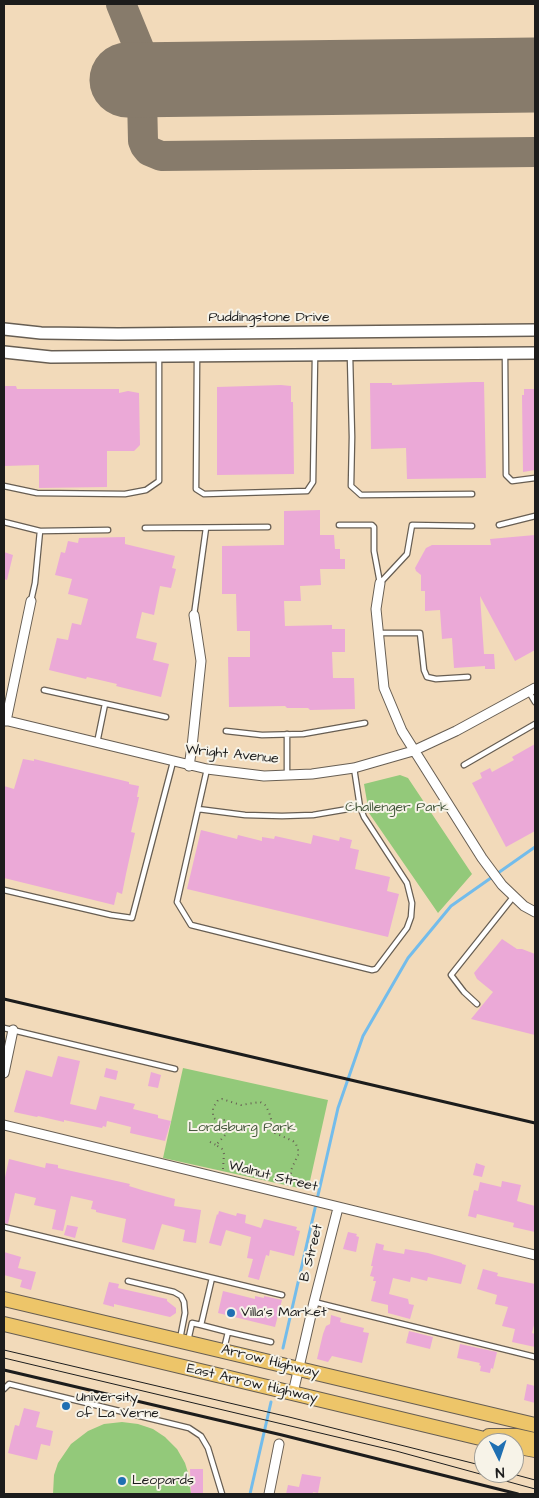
<!DOCTYPE html>
<html>
<head>
<meta charset="utf-8">
<style>
  body { margin:0 }
  #map { position:relative; width:539px; height:1498px; overflow:hidden; background:#f2daba; font-family:"Architects Daughter",sans-serif }
  canvas { display:block }
  .frame { position:absolute; inset:0; border:5px solid #1c1c1c; pointer-events:none }
  .north { position:absolute; left:474px; top:1433px; width:50px; height:50px; box-sizing:border-box; background:#f7f3e8; border:1px solid #9f9d96; border-radius:50%; rotate:176deg; font-size:14px; font-weight:700; line-height:20px; text-align:center; color:#1c1c1c }
  .north::after { content:''; display:block; margin:auto; width:18px; height:22px; background:#1f6fb2; clip-path:polygon(50% 0,100% 100%,50% 72%,0 100%) }
</style>
</head>
<body>
<div id="map">
<canvas width="539" height="1498"></canvas>
<div class="frame"></div>
<div class="north">N</div>
</div>
<script>
const c = document.querySelector('canvas').getContext('2d');
c.lineJoin = 'round';
function paint(path, color) { c.fillStyle = color; c.fill(path, 'evenodd'); }
const shape = rows => new Path2D(rows.map(r => 'M' + r).join(''));
function trace(path, color, width, dash) { c.strokeStyle = color; c.lineWidth = width; c.lineCap = dash ? 'butt' : 'round'; c.setLineDash(dash || []); c.stroke(path); }
function label(font, color, halo, rows, align = 'center') {
  c.font = font + ' "Architects Daughter",sans-serif'; c.lineWidth = 4; c.setLineDash([]); c.textBaseline = 'middle'; c.strokeStyle = halo; c.fillStyle = color; for (const [text, x, y, turn = 0] of rows) {
    c.save(); c.translate(x, y); c.rotate((+turn || 0) * Math.PI / 180); c.textAlign = isNaN(turn) ? turn : align; if (halo) c.strokeText(text, 0, 0); c.fillText(text, 0, 0); c.restore();
  }
}
paint(shape([
  [400,775,408,778,472,874,438,913,369,813,364,784],
  [183,1068,328,1100,308,1190,163,1158],
  [122,1422,138,1424,153,1429,165,1437,177,1449,185,1463,189,1476,191,1494,53,1494,54,1475,58,1463,71,1444,88,1431,104,1424]
]), '#93c97a');
trace(shape([
  [283,1348,338,1108,363,1036,408,958,451,906,535,847],
  [250,1494,271,1402]
]), '#73bceb', 3);
trace(shape([
  [121,4,141,53,143,141,145,146,149,151,161,156,535,152]
]), '#877b6b', 30);
trace(shape([
  [127,80,535,75]
]), '#877b6b', 75);
paint(shape([
  [474,382,484,382,486,478,407,479,406,448,371,449,370,383,392,383,392,385],
  [281,385,291,386,291,402,293,402,294,474,217,475,217,387],
  [4,386,16,386,17,389,119,389,119,393,128,391,139,393,140,445,134,451,107,451,107,487,39,488,39,465,4,466],
  [524,389,535,389,535,470,523,472,522,395,524,395],
  [320,510,320,535,334,535,335,549,340,549,340,559,345,559,345,569,320,569,321,585,300,586,301,601,284,601,285,626,332,625,332,629,345,629,345,652,332,652,333,678,354,678,355,709,310,710,308,708,287,708,285,706,229,707,228,657,250,657,250,631,237,631,236,594,222,594,222,546,284,545,284,511],
  [535,535,535,650,515,661,480,596,484,654,494,654,495,669,485,669,485,666,454,668,452,638,442,639,440,610,425,611,425,591,421,591,421,575,416,571,415,568,426,548,432,545,491,545,490,539],
  [125,537,125,544,175,556,172,568,176,569,171,588,160,586,154,615,142,612,136,638,157,643,153,660,169,664,161,697,116,686,117,684,87,677,86,679,49,670,57,638,68,640,72,623,81,625,88,599,68,594,72,579,55,575,61,552,65,553,68,541,78,543,79,538],
  [4,552,13,555,7,580,4,579],
  [535,744,535,831,506,847,472,783,482,778,480,773,490,768,492,772,514,760,512,757],
  [23,759,34,761,34,759,63,766,129,782,129,784,139,786,137,797,139,797,131,832,135,833,126,874,122,894,117,892,114,905,4,878,4,786,14,789],
  [201,830,237,839,238,835,262,841,262,837,274,839,275,836,311,844,313,835,339,841,340,837,352,840,350,848,359,850,355,869,390,877,387,891,399,894,388,937,187,889],
  [502,939,517,949,522,949,535,954,535,1035,471,1019,493,992,477,979,474,973],
  [58,1056,80,1061,70,1104,96,1110,100,1096,135,1104,133,1109,158,1115,158,1118,171,1121,165,1141,130,1133,131,1127,107,1121,106,1127,103,1126,102,1128,64,1120,64,1122,38,1116,37,1117,14,1112,26,1070,52,1077],
  [106,1068,118,1071,116,1080,104,1077],
  [151,1072,161,1075,158,1088,148,1086],
  [9,1159,45,1168,46,1163,58,1165,58,1168,130,1184,129,1186,145,1191,175,1199,174,1206,201,1210,196,1243,183,1241,185,1230,162,1224,154,1250,122,1242,126,1219,96,1212,96,1210,91,1209,93,1201,71,1196,63,1231,52,1229,56,1210,34,1205,36,1198,15,1193,8,1224,4,1223,4,1182],
  [476,1163,485,1166,482,1177,473,1175],
  [502,1181,521,1185,517,1201,535,1206,535,1232,513,1227,514,1223,477,1214,476,1218,468,1216,474,1190,478,1191,480,1182,501,1187],
  [219,1211,236,1216,237,1213,246,1215,245,1223,261,1228,264,1219,297,1227,296,1230,300,1231,294,1256,270,1250,269,1256,266,1255,259,1280,248,1277,253,1259,247,1258,251,1237,226,1230,221,1246,209,1243,217,1214,218,1215],
  [67,1225,78,1227,75,1238,64,1235],
  [348,1232,357,1234,356,1236,359,1237,356,1252,343,1249],
  [376,1243,384,1245,383,1250,404,1254,405,1249,428,1253,462,1263,462,1264,466,1265,461,1284,428,1277,427,1281,411,1277,410,1282,393,1278,389,1294,408,1299,409,1304,414,1305,410,1319,388,1313,388,1305,371,1301,376,1281,373,1281,374,1277,370,1276,373,1266,371,1266],
  [4,1252,21,1257,18,1268,36,1272,31,1290,20,1287,22,1280,4,1275],
  [483,1269,498,1273,497,1276,535,1284,535,1321,532,1333,535,1334,535,1347,512,1342,515,1329,502,1326,508,1307,495,1304,497,1295,477,1289],
  [109,1282,119,1284,118,1288,167,1299,167,1301,176,1308,176,1313,170,1317,114,1304,114,1307,103,1304],
  [223,1291,255,1299,255,1296,264,1298,264,1296,282,1300,275,1327,218,1313],
  [331,1315,341,1318,340,1322,364,1328,363,1332,369,1333,362,1363,332,1356,328,1362,317,1359,323,1334,326,1326,330,1324],
  [409,1331,433,1337,430,1349,406,1343],
  [460,1344,497,1352,493,1369,491,1368,490,1373,480,1371,481,1366,479,1365,480,1363,457,1358],
  [527,1384,535,1386,535,1403,524,1400],
  [24,1408,40,1412,36,1427,53,1431,50,1446,41,1444,37,1460,8,1453,15,1425,19,1426],
  [190,1469,203,1469,203,1494,191,1494],
  [302,1474,321,1477,318,1493,313,1492,313,1494,286,1494,288,1485,299,1487]
]), '#eba9d7');
const service = shape([
  [505,354,506,475,512,481,535,478],
  [350,356,352,437,351,486,361,495,472,494],
  [197,358,196,489,204,494,307,491,313,482,315,357],
  [4,486,37,493,125,494,146,490,159,481,159,357],
  [4,522,40,531,108,530],
  [339,525,372,525,374,527,374,551,380,583],
  [499,525,535,516],
  [145,528,268,527],
  [380,583,407,554,412,525,472,526],
  [31,601,35,583,40,531],
  [194,615,206,528],
  [378,633,420,633,424,670,427,677,436,679,468,677],
  [44,690,166,717],
  [529,692,535,702],
  [226,731,262,735,303,734,365,723],
  [287,734,287,775],
  [97,743,105,704],
  [464,765,535,724],
  [207,769,177,902,191,925,372,970,376,969,407,928,411,917,412,903,407,883,364,817,360,807,354,768],
  [198,809,245,815,282,816,313,815,360,807],
  [4,890,111,915,132,918,173,762],
  [477,1004,464,992,451,975,514,896],
  [4,1028,175,1069],
  [4,1227,282,1295],
  [128,1281,174,1292,181,1296,184,1302,185,1313,180,1339],
  [314,1302,535,1357],
  [201,1325,212,1278],
  [228,1332,271,1342],
  [188,1341,192,1323,201,1325,228,1332,224,1349],
  [4,1389,9,1384,189,1428,201,1436,208,1448,222,1494]
]);
const minor = shape([
  [380,583,376,609,384,688,402,731,482,858,502,885,524,906,535,912],
  [4,720,207,769,264,776,312,774,354,768,413,751,456,731,535,688],
  [6,721,31,601],
  [189,766,192,747,201,661,194,615],
  [4,1073,13,1030],
  [4,1125,535,1255],
  [293,1393,314,1302,338,1208],
  [269,1494,279,1444]
]);
const tertiary = shape([
  [4,329,41,333,118,334,535,330],
  [4,352,51,357,535,353]
]);
const primary = shape([
  [4,1299,535,1425],
  [4,1324,501,1443],
  [489,1436,517,1436,535,1440],
  [514,1446,535,1450]
]);
trace(service, '#675e53', 7);
trace(minor, '#675e53', 11);
trace(tertiary, '#675e53', 14);
trace(primary, '#675e53', 16);
trace(shape([
  [210,1142,216,1145],
  [223,1169,224,1154,222,1149,216,1145,228,1132,229,1123,226,1120,216,1120,213,1117,213,1108,218,1100,222,1099,241,1105,260,1102,265,1105,269,1112,275,1133,293,1141,296,1144,298,1150,298,1155,291,1170,291,1186]
]), '#675e53', 2, [1, 4]);
trace(service, '#fff', 4.5);
trace(minor, '#fff', 9);
trace(tertiary, '#fff', 11);
trace(primary, '#edc569', 14);
trace(shape([
  [4,1350,289,1417,484,1466],
  [4,1358,396,1451,535,1489],
  [509,1473,535,1480]
]), '#1c1c1c', 1);
trace(shape([
  [4,999,535,1123],
  [4,1370,282,1435,518,1494]
]), '#1c1c1c', 3);
for (const [x, y, r, color] of [
  [231,1313,5,"#1f6fb2"],
  [66,1406,5,"#1f6fb2"],
  [122,1481,5,"#1f6fb2"]
]) { const dot = new Path2D(); dot.arc(x, y, r, 0, 2 * Math.PI); c.fillStyle = color; c.fill(dot); trace(dot, '#f7f3e8', 2); }
label('14px', '#1c1c1c', '#f7f3e8', [
  ["Puddingstone Drive",269,318],
  ["Wright Avenue",232,755,6],
  ["Walnut Street",273,1177,14],
  ["B Street",312,1253,-76],
  ["Arrow Highway",270,1362,14],
  ["East Arrow Highway",252,1384,13]
]);
label('14px', '#46593d', '#f7f3e8', [
  ["Challenger Park",397,808],
  ["Lordsburg Park",242,1128]
]);
label('14px', '#1c1c1c', '#f7f3e8', [
  ["Villa's Market",241,1313],
  ["University",76,1398],
  ["of La Verne",76,1414],
  ["Leopards",132,1481]
], 'left');
</script>
</body>
</html>
